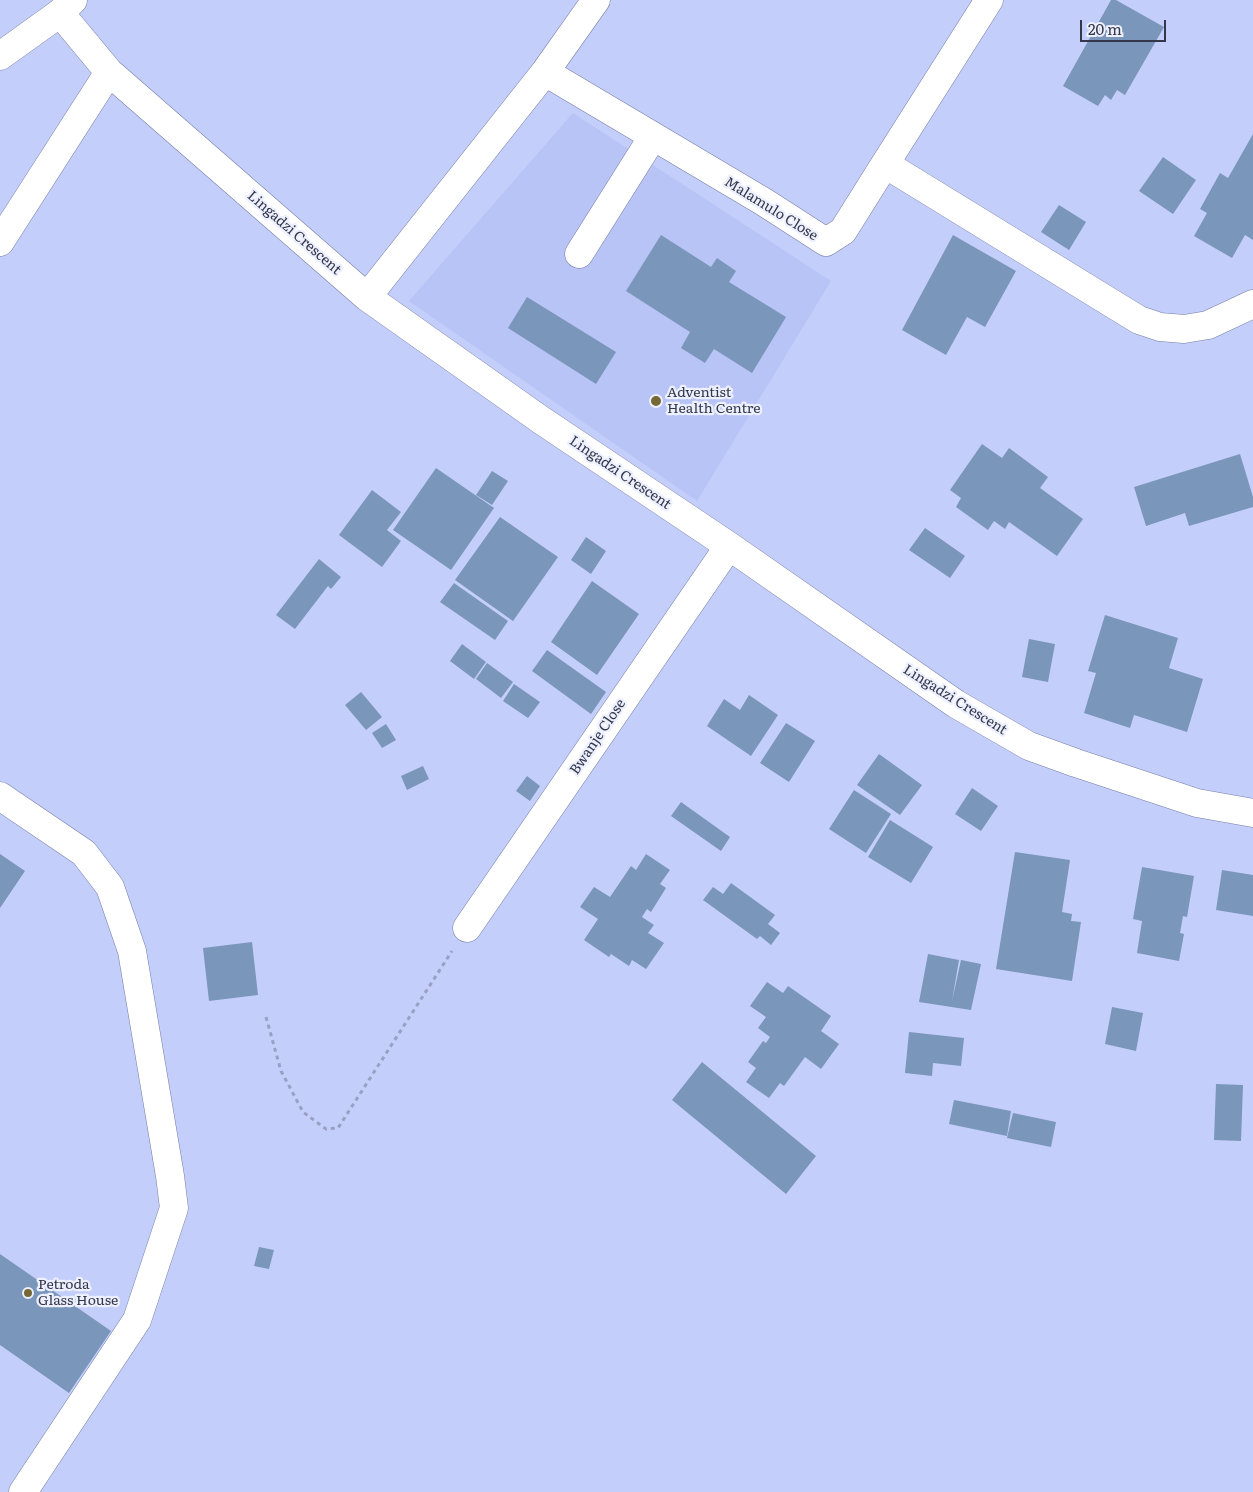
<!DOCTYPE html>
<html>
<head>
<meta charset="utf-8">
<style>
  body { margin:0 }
  #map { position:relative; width:1253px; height:1492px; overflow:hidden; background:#c4cefa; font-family:Literata,serif }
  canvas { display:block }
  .scale { position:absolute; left:1080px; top:20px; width:86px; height:22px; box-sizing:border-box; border:2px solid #34384a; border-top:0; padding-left:6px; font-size:15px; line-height:18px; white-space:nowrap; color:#34384a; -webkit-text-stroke:4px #edf0fe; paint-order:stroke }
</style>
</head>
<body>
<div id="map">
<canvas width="1253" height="1492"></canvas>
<div class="scale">20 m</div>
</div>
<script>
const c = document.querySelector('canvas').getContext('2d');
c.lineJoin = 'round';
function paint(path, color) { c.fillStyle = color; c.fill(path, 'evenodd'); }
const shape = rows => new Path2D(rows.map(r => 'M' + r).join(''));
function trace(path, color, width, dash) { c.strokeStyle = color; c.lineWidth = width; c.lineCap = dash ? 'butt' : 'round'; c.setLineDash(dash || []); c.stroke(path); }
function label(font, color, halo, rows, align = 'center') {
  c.font = font + ' Literata,serif'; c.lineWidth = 4.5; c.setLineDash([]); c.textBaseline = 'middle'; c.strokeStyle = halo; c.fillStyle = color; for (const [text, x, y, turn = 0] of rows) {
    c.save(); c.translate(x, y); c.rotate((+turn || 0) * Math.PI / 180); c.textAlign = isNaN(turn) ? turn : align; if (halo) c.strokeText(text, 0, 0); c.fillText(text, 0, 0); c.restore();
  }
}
paint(shape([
  [573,113,831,281,697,501,409,301]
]), '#b8c3f6');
paint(shape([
  [1111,0,1116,0,1164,27,1125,95,1117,90,1111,100,1105,95,1098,106,1063,86],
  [1253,134,1253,240,1245,235,1232,258,1194,236,1207,213,1200,209,1220,173,1228,178],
  [1163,157,1196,180,1173,214,1139,191],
  [1059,205,1086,222,1069,250,1041,232],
  [661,235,711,267,717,258,736,271,729,282,786,317,752,373,714,349,705,363,681,348,690,332,626,291],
  [953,235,1016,271,985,327,967,317,946,355,902,330],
  [527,297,616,352,596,384,508,328],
  [982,444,1002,458,1009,448,1048,477,1040,488,1083,519,1057,556,1009,522,1005,529,994,521,988,530,956,507,961,498,950,490],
  [1240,454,1253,497,1253,507,1189,526,1185,513,1146,526,1134,487],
  [436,468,494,508,451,570,393,530],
  [492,471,508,481,492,505,476,495],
  [372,490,401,512,387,530,401,541,382,567,339,535],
  [500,517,558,557,513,621,455,580],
  [925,528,965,556,950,578,909,550],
  [586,537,606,551,591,574,571,560],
  [319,559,341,577,331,589,328,586,295,629,276,615],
  [592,581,639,614,597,675,551,642],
  [454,583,508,621,495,640,440,602],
  [1105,615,1178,638,1169,668,1203,679,1187,732,1134,715,1130,728,1084,713,1096,673,1088,671],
  [1029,639,1055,644,1048,682,1022,677],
  [462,644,486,662,474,679,450,661],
  [547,650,606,692,591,714,532,671],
  [487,663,513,682,501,698,476,679],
  [514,684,540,702,528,718,503,701],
  [361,692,382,717,366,730,345,705],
  [749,695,778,715,751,756,707,726,724,699,740,710],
  [786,723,815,741,789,782,760,763],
  [386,724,396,740,382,748,372,733],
  [879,754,922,785,900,815,857,785],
  [423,766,429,779,407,790,401,776],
  [527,776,540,786,530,801,516,791],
  [972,788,998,806,981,831,955,814],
  [854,790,891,814,866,853,829,829],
  [681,802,730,837,721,851,671,816],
  [890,820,933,847,911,883,868,857],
  [1015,852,1070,860,1062,912,1072,914,1071,921,1081,922,1072,981,996,969],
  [0,854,25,871,0,908],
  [646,854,670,870,660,884,666,888,651,912,647,909,642,917,654,925,648,933,664,943,646,969,632,960,629,966,611,954,609,957,584,940,598,919,580,907,594,887,610,897,631,866,636,870],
  [1142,867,1194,876,1187,917,1183,916,1180,933,1184,934,1179,961,1137,953,1142,921,1133,919],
  [1222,870,1253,875,1253,916,1216,910],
  [731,883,775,915,768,924,780,933,771,945,760,936,757,939,703,900,713,887,723,894],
  [252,942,258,995,209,1001,203,948],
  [928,954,959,960,952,1001,961,960,981,964,971,1010,919,1002],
  [767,982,783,993,788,986,831,1016,821,1031,839,1044,821,1069,805,1057,784,1086,780,1083,769,1098,746,1082,756,1068,748,1062,763,1041,766,1043,770,1037,758,1028,766,1017,750,1006],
  [1112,1007,1143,1013,1136,1051,1105,1044],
  [909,1032,964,1038,961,1066,933,1063,932,1076,905,1073],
  [702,1062,816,1156,786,1194,672,1100],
  [1216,1084,1243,1085,1241,1141,1214,1140],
  [954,1100,1011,1111,1007,1136,949,1124],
  [1013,1113,1056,1122,1051,1147,1007,1138],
  [259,1247,274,1250,269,1269,254,1266],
  [0,1254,111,1331,69,1393,0,1345]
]), '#7a96ba');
const minor = shape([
  [60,13,109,72,367,297,541,420,729,546,956,704,1029,746,1076,763,1197,803,1253,813],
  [545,72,596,0],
  [885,164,989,0],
  [0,242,109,72],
  [579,254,652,138],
  [367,297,545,72,764,202,826,242,843,231,885,164,1139,320,1160,327,1184,329,1208,325,1253,304],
  [0,796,84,853,110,887,132,951,170,1176,174,1208,137,1320,23,1492],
  [467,928,729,546]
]);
const major = shape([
  [0,56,60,13,73,0]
]);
trace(minor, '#757ea6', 29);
trace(major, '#757ea6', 29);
trace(shape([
  [266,1017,281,1071,303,1112,326,1129,338,1128,452,951]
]), '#98a0c4', 3, [4, 4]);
trace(minor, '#fff', 28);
trace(major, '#fff', 28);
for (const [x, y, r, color] of [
  [656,401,6,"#766836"],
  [28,1293,5,"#766836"]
]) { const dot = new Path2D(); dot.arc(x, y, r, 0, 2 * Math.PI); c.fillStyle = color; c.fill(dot); trace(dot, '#edf0fe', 2); }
label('14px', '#34384a', '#edf0fe', [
  ["Malamulo Close",771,209,32],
  ["Lingadzi Crescent",294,233,41],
  ["Lingadzi Crescent",620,473,34],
  ["Lingadzi Crescent",955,700,32],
  ["Bwanje Close",598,737,-56]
]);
label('14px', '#34384a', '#edf0fe', [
  ["Adventist",667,393],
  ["Health Centre",667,409],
  ["Petroda",38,1285],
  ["Glass House",38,1301]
], 'left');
</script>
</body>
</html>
